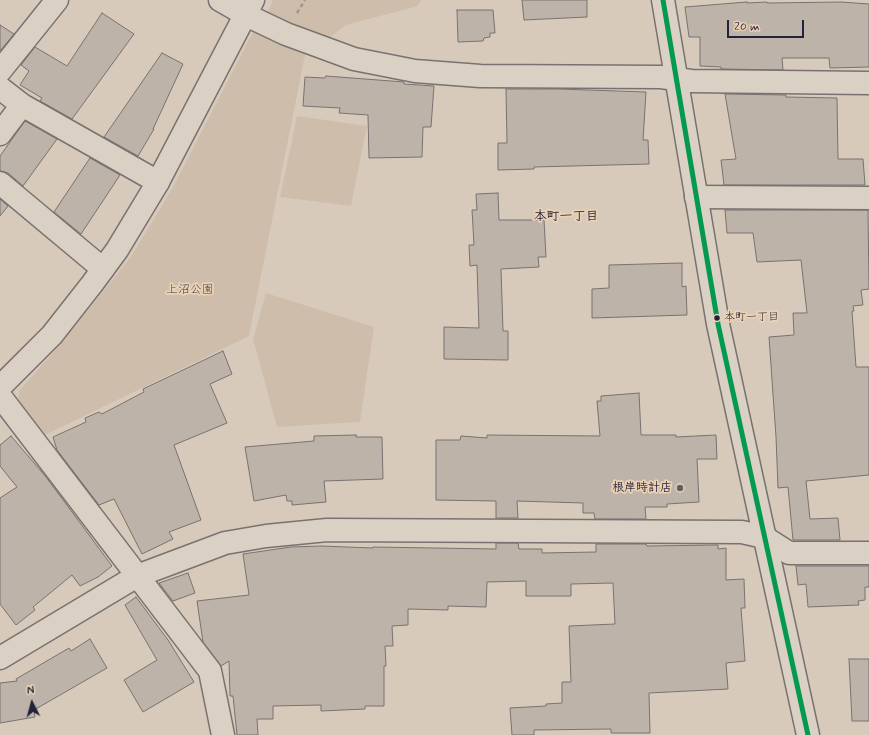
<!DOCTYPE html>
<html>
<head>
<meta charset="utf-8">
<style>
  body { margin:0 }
  #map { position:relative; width:869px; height:735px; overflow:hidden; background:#d8cabb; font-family:Mynerve,sans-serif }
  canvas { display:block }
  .north { position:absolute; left:12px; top:683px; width:40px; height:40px; -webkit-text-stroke:3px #ecd2b4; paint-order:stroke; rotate:354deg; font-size:11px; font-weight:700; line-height:16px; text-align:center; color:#22223b }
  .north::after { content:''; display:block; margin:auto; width:14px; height:18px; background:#22223b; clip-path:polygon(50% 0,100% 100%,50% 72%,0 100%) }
  .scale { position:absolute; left:727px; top:20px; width:77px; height:18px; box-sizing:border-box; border:2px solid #22223b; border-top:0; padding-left:5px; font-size:12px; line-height:14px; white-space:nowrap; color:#22223b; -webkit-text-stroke:3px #ecd2b4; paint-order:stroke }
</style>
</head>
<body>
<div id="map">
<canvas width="869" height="735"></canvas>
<div class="north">N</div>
<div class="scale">20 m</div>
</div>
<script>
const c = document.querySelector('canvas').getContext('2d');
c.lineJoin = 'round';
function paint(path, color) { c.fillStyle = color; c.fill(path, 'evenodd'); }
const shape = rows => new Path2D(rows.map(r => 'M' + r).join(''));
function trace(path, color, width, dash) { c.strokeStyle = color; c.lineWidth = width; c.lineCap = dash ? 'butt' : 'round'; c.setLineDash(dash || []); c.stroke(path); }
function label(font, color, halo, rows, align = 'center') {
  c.font = font + ' Mynerve,"Klee One",sans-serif'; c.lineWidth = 3.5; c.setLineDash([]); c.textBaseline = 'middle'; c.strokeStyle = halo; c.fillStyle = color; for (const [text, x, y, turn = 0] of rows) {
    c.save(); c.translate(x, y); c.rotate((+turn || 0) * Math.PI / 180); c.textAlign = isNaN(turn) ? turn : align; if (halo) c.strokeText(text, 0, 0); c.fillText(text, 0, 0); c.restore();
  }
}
paint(shape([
  [273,0,421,0,418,6,346,25,330,37,267,14],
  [254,30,306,50,249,336,43,436,18,408,19,391,65,339,130,258,172,189],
  [297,116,367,126,351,206,280,197],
  [266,293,374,327,360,422,277,427,253,339]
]), '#cfbdab');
const building = shape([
  [522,0,587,0,587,17,524,20,522,0],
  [747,2,747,3,767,2,767,3,841,2,869,4,869,67,830,68,829,58,782,58,783,70,721,69,721,67,700,66,700,37,689,37,685,7,747,2],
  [457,10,493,10,495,33,490,33,490,37,484,38,483,41,458,42,457,10],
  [102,13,134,34,72,119,40,101,42,98,20,85,29,71,21,65,35,47,67,66,102,13],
  [0,25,14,34,1,50,0,49,0,25],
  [162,53,183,64,153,129,154,129,138,156,104,137,162,53],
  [326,76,404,82,404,84,434,86,431,127,423,127,422,157,369,158,368,115,339,113,340,108,303,106,305,77,325,78,326,76],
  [506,89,559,89,646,92,643,140,648,140,649,164,534,167,534,169,498,170,498,143,507,143,506,89],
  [725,94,786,95,786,97,837,98,838,159,863,159,865,185,724,185,721,160,736,159,725,94],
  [25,121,57,139,23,186,8,173,0,171,0,156,25,121],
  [90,158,120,175,81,234,54,212,90,158],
  [498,193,499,220,544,220,546,257,538,257,539,267,501,269,503,331,508,331,508,360,444,359,444,327,479,328,477,265,470,266,469,245,474,245,472,210,477,210,476,194,498,193],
  [0,199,8,206,0,216,0,199],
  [725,210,868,210,869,289,861,290,863,305,853,306,854,311,852,311,856,367,869,367,869,475,806,481,810,519,838,518,840,540,793,540,788,487,778,488,776,437,769,337,794,335,793,313,807,313,801,260,757,262,753,233,727,233,725,210],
  [682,263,682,287,686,286,687,315,592,318,592,289,609,288,609,265,682,263],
  [223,351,232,374,210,384,227,423,174,445,201,520,169,532,173,539,142,554,114,499,99,505,57,450,53,437,86,422,85,418,99,412,102,414,144,392,143,389,223,351],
  [639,393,641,435,676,435,676,437,716,435,717,459,697,459,699,502,667,504,667,507,645,507,646,519,595,519,594,513,583,513,583,503,517,501,518,518,496,518,496,501,436,500,436,440,460,440,461,436,487,438,487,435,600,436,597,401,601,401,601,396,639,393],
  [356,435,356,437,382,437,383,479,324,481,326,502,292,505,292,501,287,501,286,495,254,501,245,447,314,441,314,436,356,435],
  [11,436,46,477,112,566,98,577,80,586,72,575,33,607,35,610,16,625,0,604,0,498,17,487,0,466,0,445,11,436],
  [496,543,518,543,519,549,542,549,542,553,596,552,596,544,646,544,647,546,718,545,718,549,726,548,726,580,744,579,745,608,741,608,745,661,726,663,728,689,649,693,650,733,611,733,611,729,534,730,534,735,512,735,510,708,546,706,546,704,562,703,562,682,571,682,569,626,615,624,613,583,571,584,571,596,526,596,526,581,487,582,486,607,448,606,448,610,408,609,408,625,392,626,393,646,385,646,386,666,384,666,384,706,365,706,365,709,321,711,321,705,273,706,273,719,257,719,258,735,237,735,233,696,230,696,229,661,221,666,203,642,197,601,249,595,243,554,291,547,321,546,373,548,373,547,496,549,496,543],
  [796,566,869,566,869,587,865,587,865,600,858,601,859,605,808,607,806,584,798,585,796,566],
  [188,573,195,593,173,601,159,583,188,573],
  [136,597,168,640,194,682,143,712,124,680,157,660,125,605,136,597],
  [90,639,107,668,34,710,35,717,0,723,0,683,17,681,16,679,69,648,71,651,90,639],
  [849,659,869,659,869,721,852,721,849,659]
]);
paint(building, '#bdb3a9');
trace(building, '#787270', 1);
const street = shape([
  [220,0,246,15,286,34,354,59,415,71,480,76,661,77,691,81,869,83],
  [0,71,57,0],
  [0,88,22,105,158,182],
  [0,134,22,105],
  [0,183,103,269],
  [696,197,869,198],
  [0,396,210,671,223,735],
  [0,658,137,576,225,543,266,536,327,530,742,532,764,537,789,553,869,553]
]);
const secondary = shape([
  [0,387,52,335,92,284,117,250,158,182,253,0]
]);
const primary = shape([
  [663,0,718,324,808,735]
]);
trace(street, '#787270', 25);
trace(secondary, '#787270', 25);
trace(primary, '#787270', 25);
trace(shape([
  [297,13,305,0]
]), '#9e9792', 2.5, [4, 3]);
trace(street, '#dad0c4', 22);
trace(secondary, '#dad0c4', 22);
trace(primary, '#dad0c4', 22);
trace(shape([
  [663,0,718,324,808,735]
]), '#03994f', 5);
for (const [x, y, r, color] of [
  [717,318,3.5,"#22223b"],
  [680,488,4,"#625d68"]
]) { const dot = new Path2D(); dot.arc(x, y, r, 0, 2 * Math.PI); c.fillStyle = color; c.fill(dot); trace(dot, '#ecd2b4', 1.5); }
label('11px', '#22223b', '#ecd2b4', [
  ["本町一丁目",724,318]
], 'left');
label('12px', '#433f4f', '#ecd2b4', [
  ["上沼公園",190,290]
]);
label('bold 12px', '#22223b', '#ecd2b4', [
  ["根岸時計店",672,488]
], 'right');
label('bold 13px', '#22223b', '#ecd2b4', [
  ["本町一丁目",566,217]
]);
</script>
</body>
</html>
